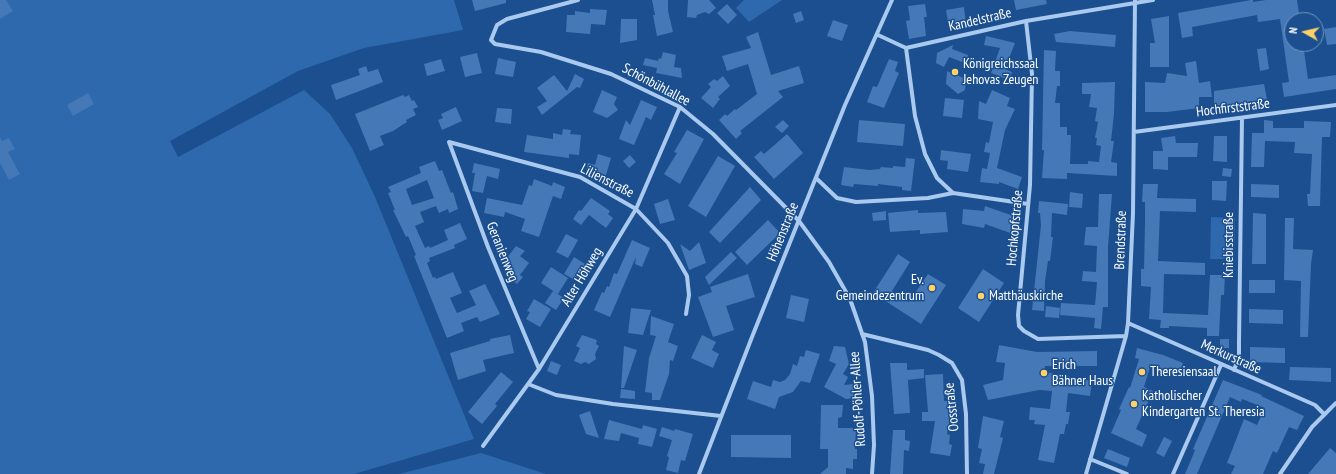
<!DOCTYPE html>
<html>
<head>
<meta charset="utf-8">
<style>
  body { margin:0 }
  #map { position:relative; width:1336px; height:474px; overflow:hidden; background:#1b4f8f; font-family:"PT Sans Narrow",sans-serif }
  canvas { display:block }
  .north { position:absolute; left:1284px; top:12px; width:40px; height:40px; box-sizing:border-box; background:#1b4f8f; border:1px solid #7695bc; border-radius:50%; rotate:278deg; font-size:11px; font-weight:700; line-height:16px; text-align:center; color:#fff }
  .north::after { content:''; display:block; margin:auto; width:14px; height:18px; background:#ffd166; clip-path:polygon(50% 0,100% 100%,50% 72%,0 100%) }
</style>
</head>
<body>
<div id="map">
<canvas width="1336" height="474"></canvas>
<div class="north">N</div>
</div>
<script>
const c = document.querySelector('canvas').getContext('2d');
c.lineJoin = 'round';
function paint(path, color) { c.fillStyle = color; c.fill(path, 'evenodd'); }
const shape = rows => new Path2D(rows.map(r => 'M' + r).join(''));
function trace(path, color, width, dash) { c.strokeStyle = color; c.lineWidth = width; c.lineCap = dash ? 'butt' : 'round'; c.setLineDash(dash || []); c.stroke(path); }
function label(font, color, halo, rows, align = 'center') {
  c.font = font + ' "PT Sans Narrow",sans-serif'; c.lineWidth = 3; c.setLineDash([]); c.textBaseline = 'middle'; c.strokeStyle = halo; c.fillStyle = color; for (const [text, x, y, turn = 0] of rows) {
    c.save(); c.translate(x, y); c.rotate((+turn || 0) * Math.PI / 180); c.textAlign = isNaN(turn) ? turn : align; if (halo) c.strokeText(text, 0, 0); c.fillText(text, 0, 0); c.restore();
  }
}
paint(shape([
  [0,0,454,0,463,30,364,48,298,71,170,141,178,157,304,90,330,114,352,148,375,197,474,439,354,474,0,474],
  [744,0,782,0,749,22,736,8],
  [1211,217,1235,218,1234,259,1210,259],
  [481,453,546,474,399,474]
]), '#2e69ad');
paint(shape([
  [0,0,6,0,13,11,0,19],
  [472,0,506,0,506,3,475,11],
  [652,0,668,0,668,11,673,32,657,36,653,15,655,15],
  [688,0,709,0,716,8,709,14,705,12,697,15,696,18,687,17],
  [1014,0,1046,0,1047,4,1016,10],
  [1251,0,1253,0,1253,2,1266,0,1297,0,1300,20,1292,20,1292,44,1303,44,1308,79,1336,75,1336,89,1284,97,1282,83,1289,82,1280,19,1258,22,1257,15,1192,27,1193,36,1182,38,1178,13],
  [727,4,737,15,728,24,717,13],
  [925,4,927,17,924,17,926,36,909,39,906,21,910,20,908,6],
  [964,7,966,25,949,28,946,10],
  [590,9,607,10,605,25,591,24,590,34,566,32,567,15,575,15,575,11,590,13],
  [801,11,804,20,796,23,793,14],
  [1169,16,1169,67,1150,67,1150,43,1155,43,1151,19],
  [621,19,637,19,637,40,620,43],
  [833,20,848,25,842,41,827,36],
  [1336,27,1336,44,1327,45,1324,29],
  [1070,31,1116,35,1115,47,1056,42,1054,34],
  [758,32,771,75,799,66,804,83,778,91,783,97,740,131,742,133,736,139,719,120,725,114,727,116,735,109,736,110,757,94,748,64,727,71,722,56,751,48,746,37],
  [986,36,1015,43,1005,69,1012,72,1009,80,991,73,1000,48,984,45],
  [953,45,952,49,968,55,967,64,949,57,944,67,936,63,937,53],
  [1266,48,1269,69,1260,71,1257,49],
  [1044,50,1056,51,1055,71,1060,71,1060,86,1057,86,1055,103,1060,103,1060,127,1067,127,1067,135,1071,135,1070,164,1088,164,1088,161,1099,162,1101,146,1096,145,1097,138,1095,138,1098,122,1095,121,1097,108,1089,107,1091,94,1082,94,1082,83,1115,82,1114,114,1111,141,1114,141,1111,162,1117,163,1117,176,1067,173,1067,179,1042,178,1044,150,1042,150],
  [663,52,676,55,674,67,681,68,682,78,656,73,657,68,643,65,645,58,658,61,659,58,661,59],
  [477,53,482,73,465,77,460,57],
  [498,58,516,62,513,77,495,74],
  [441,59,445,71,427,76,424,64],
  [889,59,898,62,895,71,899,73,884,108,867,102,873,86,877,87],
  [1196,61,1199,83,1210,81,1212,97,1199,97,1199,108,1167,112,1145,112,1145,82,1165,83,1167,73,1187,76,1185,63],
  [366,66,368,72,378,69,383,82,336,100,331,85,360,75,358,69],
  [947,71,966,79,965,90,958,94,946,84],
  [575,74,584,79,580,88,577,87,542,115,537,107,547,101,537,88,554,75,567,91],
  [723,76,730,86,718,97,720,99,713,108,701,98,711,87,708,84,714,79,717,81],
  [1264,84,1267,99,1214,107,1214,91],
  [602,90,617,97,614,104,618,110,607,118,593,112],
  [992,90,1010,98,1007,106,1015,109,1005,130,997,168,1022,177,1018,189,999,182,999,184,980,182,982,168,987,169,990,153,984,152,986,142,989,143,993,122,978,119,979,101,986,104],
  [88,93,94,104,73,116,67,105],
  [403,95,405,97,409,95,412,101,414,100,418,107,413,109,416,115,406,120,407,122,393,131,380,136,384,145,370,151,355,114],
  [945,98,964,100,962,118,943,116],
  [641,100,657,107,651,120,646,117,634,145,619,139,626,120,630,125],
  [456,107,462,121,442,130,438,120,443,118,441,114],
  [497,108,512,109,511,124,495,122],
  [783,120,789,126,782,133,775,127],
  [859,120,905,124,903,146,857,142],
  [1264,120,1273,121,1273,128,1304,128,1304,121,1331,122,1330,137,1322,137,1320,206,1308,206,1307,194,1310,194,1312,154,1294,153,1295,142,1265,141,1264,167,1251,167,1252,133,1264,133],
  [563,129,571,130,570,134,581,135,579,155,569,154,569,158,524,152,527,135,553,139,553,133,562,135],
  [687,130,704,139,680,184,664,174,677,153,674,152],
  [787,134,803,153,774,179,754,157,761,151,764,154],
  [1175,136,1176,143,1198,143,1197,157,1168,157,1168,170,1153,169,1153,151,1163,151,1161,138],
  [1214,136,1227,136,1227,162,1213,161],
  [0,137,2,141,9,138,15,149,8,152,20,174,9,180,0,163],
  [941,150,971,154,968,172,947,169,948,161,940,160],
  [598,154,611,158,606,175,602,174,601,176,586,172,588,163,595,165],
  [630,155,636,162,629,168,623,161],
  [718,156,735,166,706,217,688,206],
  [906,158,915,159,911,191,902,190,902,187,878,184,878,186,854,184,853,187,841,185,844,167,869,170,880,169,881,167,893,168,893,166,905,167],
  [435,161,439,171,442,170,451,193,453,192,458,209,449,213,448,209,439,213,436,206,420,212,424,222,415,226,425,248,429,246,430,248,448,240,444,230,460,223,467,239,454,245,455,248,429,258,430,261,427,263,433,278,435,277,436,279,453,272,462,293,450,298,457,313,476,305,469,291,485,284,500,314,480,322,477,317,461,323,464,331,447,338,414,256,416,255,408,236,406,237,393,210,395,210,388,193,391,192,388,187,421,173,419,167],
  [427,180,434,198,412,205,406,189],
  [474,163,500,169,498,179,487,176,483,193,472,191,475,173,472,173],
  [1223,168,1232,169,1231,177,1222,176],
  [534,179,552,186,553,182,565,187,561,199,553,196,539,237,521,231,525,219,505,212,504,217,484,213,487,198,522,205,529,185,532,186],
  [1212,181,1227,181,1226,201,1212,200],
  [1143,184,1158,184,1157,198,1196,199,1196,212,1160,211,1158,261,1205,263,1205,275,1164,274,1163,313,1208,315,1210,275,1225,275,1224,295,1221,295,1219,336,1207,336,1207,328,1169,326,1169,328,1160,328,1161,320,1149,319,1151,287,1141,286,1141,269,1144,269,1145,223,1145,202,1142,202],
  [1251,184,1279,185,1279,198,1251,197],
  [750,187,761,200,720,243,709,232],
  [1070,192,1083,194,1082,208,1069,207],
  [1099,194,1112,194,1108,247,1108,307,1103,307,1101,329,1094,328,1095,318,1060,315,1061,303,1095,305,1097,282,1082,281,1083,271,1096,272,1097,246,1084,245,1086,227,1098,227],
  [591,198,610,211,608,214,613,218,606,228,589,215,581,225,573,219,579,210,581,211],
  [668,199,675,220,660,224,654,204],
  [1039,201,1068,204,1067,215,1052,213,1051,237,1053,237,1050,261,1048,261,1045,281,1044,311,1032,310,1041,225,1040,213,1038,213],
  [985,206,1019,218,1013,234,985,224,984,228,962,224,963,209,984,211],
  [918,210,918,213,946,212,948,232,920,234,920,230,890,232,888,213],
  [886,211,886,220,873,221,872,213],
  [1253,213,1266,214,1266,264,1252,264],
  [1285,218,1294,218,1293,249,1313,250,1311,264,1308,337,1300,337,1301,281,1284,280],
  [768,220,780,233,747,265,735,252],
  [566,234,578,240,568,258,556,252],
  [632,240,650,248,642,267,635,264,636,257,610,317,594,310,602,292,604,293,607,286,609,287,614,273,617,274],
  [699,242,706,263,689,270,680,244,690,251],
  [516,246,525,251,520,256,529,263,520,275,523,277,517,284,509,278,514,271,503,263],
  [731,252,737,258,709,285,705,277],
  [898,254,910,262,892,291,909,302,928,274,946,285,921,324,873,293],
  [574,257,585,264,575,280,564,274],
  [551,267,568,278,558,294,541,283],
  [983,269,1004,283,979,322,958,308],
  [748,274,755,297,726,306,734,330,713,337,698,297,712,292,710,287],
  [1249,280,1275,280,1275,293,1249,293],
  [553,291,564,298,556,310,545,303],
  [791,295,809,299,804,322,786,318],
  [534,299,551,309,540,327,526,319,530,312,527,311],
  [1046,306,1060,308,1059,318,1045,317],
  [631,308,651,310,643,335,628,333],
  [1249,309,1283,310,1283,324,1249,323],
  [651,316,674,324,668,342,678,346,673,361,670,360,669,374,660,400,652,400,652,393,645,392,649,358,656,336,650,335],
  [510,335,514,353,483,360,486,371,458,380,450,353,490,341,490,339],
  [582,335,597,340,596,344,599,346,595,354,596,359,589,364,585,362,581,364,574,361,580,348,576,346],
  [702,335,716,342,712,350,719,354,713,368,691,358],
  [1220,339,1229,339,1229,348,1220,348],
  [999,345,1037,352,1097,351,1097,366,1045,366,1045,372,1092,381,1090,396,1068,393,1066,412,1070,412,1068,424,1066,424,1064,434,1060,434,1054,463,1038,460,1045,425,1034,424,1035,420,1029,420,1030,407,1050,409,1052,391,1039,390,988,400,983,385,1003,380,1005,363,996,362],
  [624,346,637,350,624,388,621,388],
  [834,346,845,347,849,364,843,374,848,377,844,385,854,384,855,398,846,399,824,387,836,364,829,361],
  [1250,347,1285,348,1285,363,1250,362],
  [1137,348,1163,355,1183,363,1178,375,1151,364,1144,387,1153,391,1136,429,1147,435,1142,447,1111,433,1121,410,1119,409,1129,387,1130,388,1139,359,1135,358],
  [806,350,820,354,810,383,801,381,793,392,779,397,775,409,747,399,753,381,771,387,773,380,780,382,785,380,790,374,793,364,797,366,800,356,804,357],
  [551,361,561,365,557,375,547,371],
  [890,363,907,363,907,370,924,369,924,378,908,380,910,413,894,414],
  [1290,367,1331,368,1331,382,1289,380],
  [501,372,513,382,495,404,497,406,482,424,468,412],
  [943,374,944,401,948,401,949,424,947,434,950,435,949,444,952,445,950,456,930,453,935,421,922,421,922,412,928,412,925,375],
  [1223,380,1262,395,1261,396,1304,416,1297,430,1289,427,1277,453,1273,451,1263,474,1231,474,1235,466,1227,463,1244,419,1257,425,1265,408,1242,399,1241,402,1230,397,1197,474,1185,474,1191,460,1195,450,1193,449],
  [621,389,635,391,635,399,620,398],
  [821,405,843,405,842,417,838,418,838,428,856,428,855,449,857,449,857,459,853,459,853,469,846,468,846,474,820,474,828,467,828,449,820,449],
  [590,411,599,438,586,434,579,415],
  [983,416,1004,421,1000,437,1003,438,994,474,983,474,985,464,979,463,982,449,978,448],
  [609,420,642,429,643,425,657,429,652,447,638,444,639,438,621,433,619,441,604,439],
  [662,427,674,431,675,429,693,434,685,461,681,460,678,473,666,470,669,457,667,456,672,440,659,436],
  [893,430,905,430,905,440,910,441,909,451,904,450,903,474,890,474],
  [731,435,791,435,791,458,731,457],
  [1164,437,1172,441,1164,457,1156,453],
  [1330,448,1336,453,1336,474,1308,474],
  [1108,449,1130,458,1127,467,1104,458]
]), '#4478b7');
trace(shape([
  [578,0,507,19,497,25,491,40,495,44,541,52,611,74,680,107,713,134,799,221,829,262,850,299,865,342,872,396,874,445,872,474],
  [1026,21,1032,74,1030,185,1018,315,1019,326,1024,331,1038,339,1126,336],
  [878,35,906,48,915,116,925,154,937,178,953,193,1028,204],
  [906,48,1026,21,1153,0],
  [1134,132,1336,105],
  [449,142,580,177,636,209,668,243,687,276,689,295,686,314],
  [449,142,488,247,539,369],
  [816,178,837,198,856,202,928,198,953,193],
  [1128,323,1315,405,1324,414],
  [862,334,928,350,939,355,952,363,962,380,966,414,967,474],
  [1234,370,1239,357,1239,343,1242,118],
  [528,384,556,395,613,404,721,416],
  [483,446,539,369,636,209,680,107],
  [1090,459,1127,474],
  [699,474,752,337,845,105,892,0],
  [1086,474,1126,336,1128,323,1133,213,1135,0],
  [1173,474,1221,365],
  [1280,474,1312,427,1336,403]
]), '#a9c9ee', 4);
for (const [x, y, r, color] of [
  [955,72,4,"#ffd166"],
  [932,288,4,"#ffd166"],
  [981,296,4,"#ffd166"],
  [1142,372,4,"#ffd166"],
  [1044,373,4,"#ffd166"],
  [1134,404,4,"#ffd166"]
]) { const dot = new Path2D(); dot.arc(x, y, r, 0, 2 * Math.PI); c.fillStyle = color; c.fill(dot); trace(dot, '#1b4f8f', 1.5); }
label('14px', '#fff', '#1b4f8f', [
  ["Kandelstraße",980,20,-13],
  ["Schönbühlallee",656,85,28],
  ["Hochfirststraße",1233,108,-7],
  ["Lilienstraße",607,181,27],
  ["Hochkopfstraße",1015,228,-85],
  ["Höhenstraße",783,232,-68],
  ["Brendstraße",1121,240,-88],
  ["Kniebisstraße",1229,245,-90],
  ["Geranienweg",502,252,68],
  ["Alter Höhweg",582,277,-59],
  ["Merkurstraße",1231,357,24],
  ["Rudolf-Pöhler-Allee",858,399,-94],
  ["Oosstraße",952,407,-96]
]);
label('14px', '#fff', '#1b4f8f', [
  ["Königreichssaal",963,64],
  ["Jehovas Zeugen",963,80],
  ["Ev.",924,280,"right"],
  ["Gemeindezentrum",924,296,"right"],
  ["Matthäuskirche",989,296],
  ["Erich",1052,365],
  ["Bähner Haus",1052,381],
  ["Theresiensaal",1150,372],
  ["Katholischer",1142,396],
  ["Kindergarten St. Theresia",1142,412]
], 'left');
</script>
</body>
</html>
